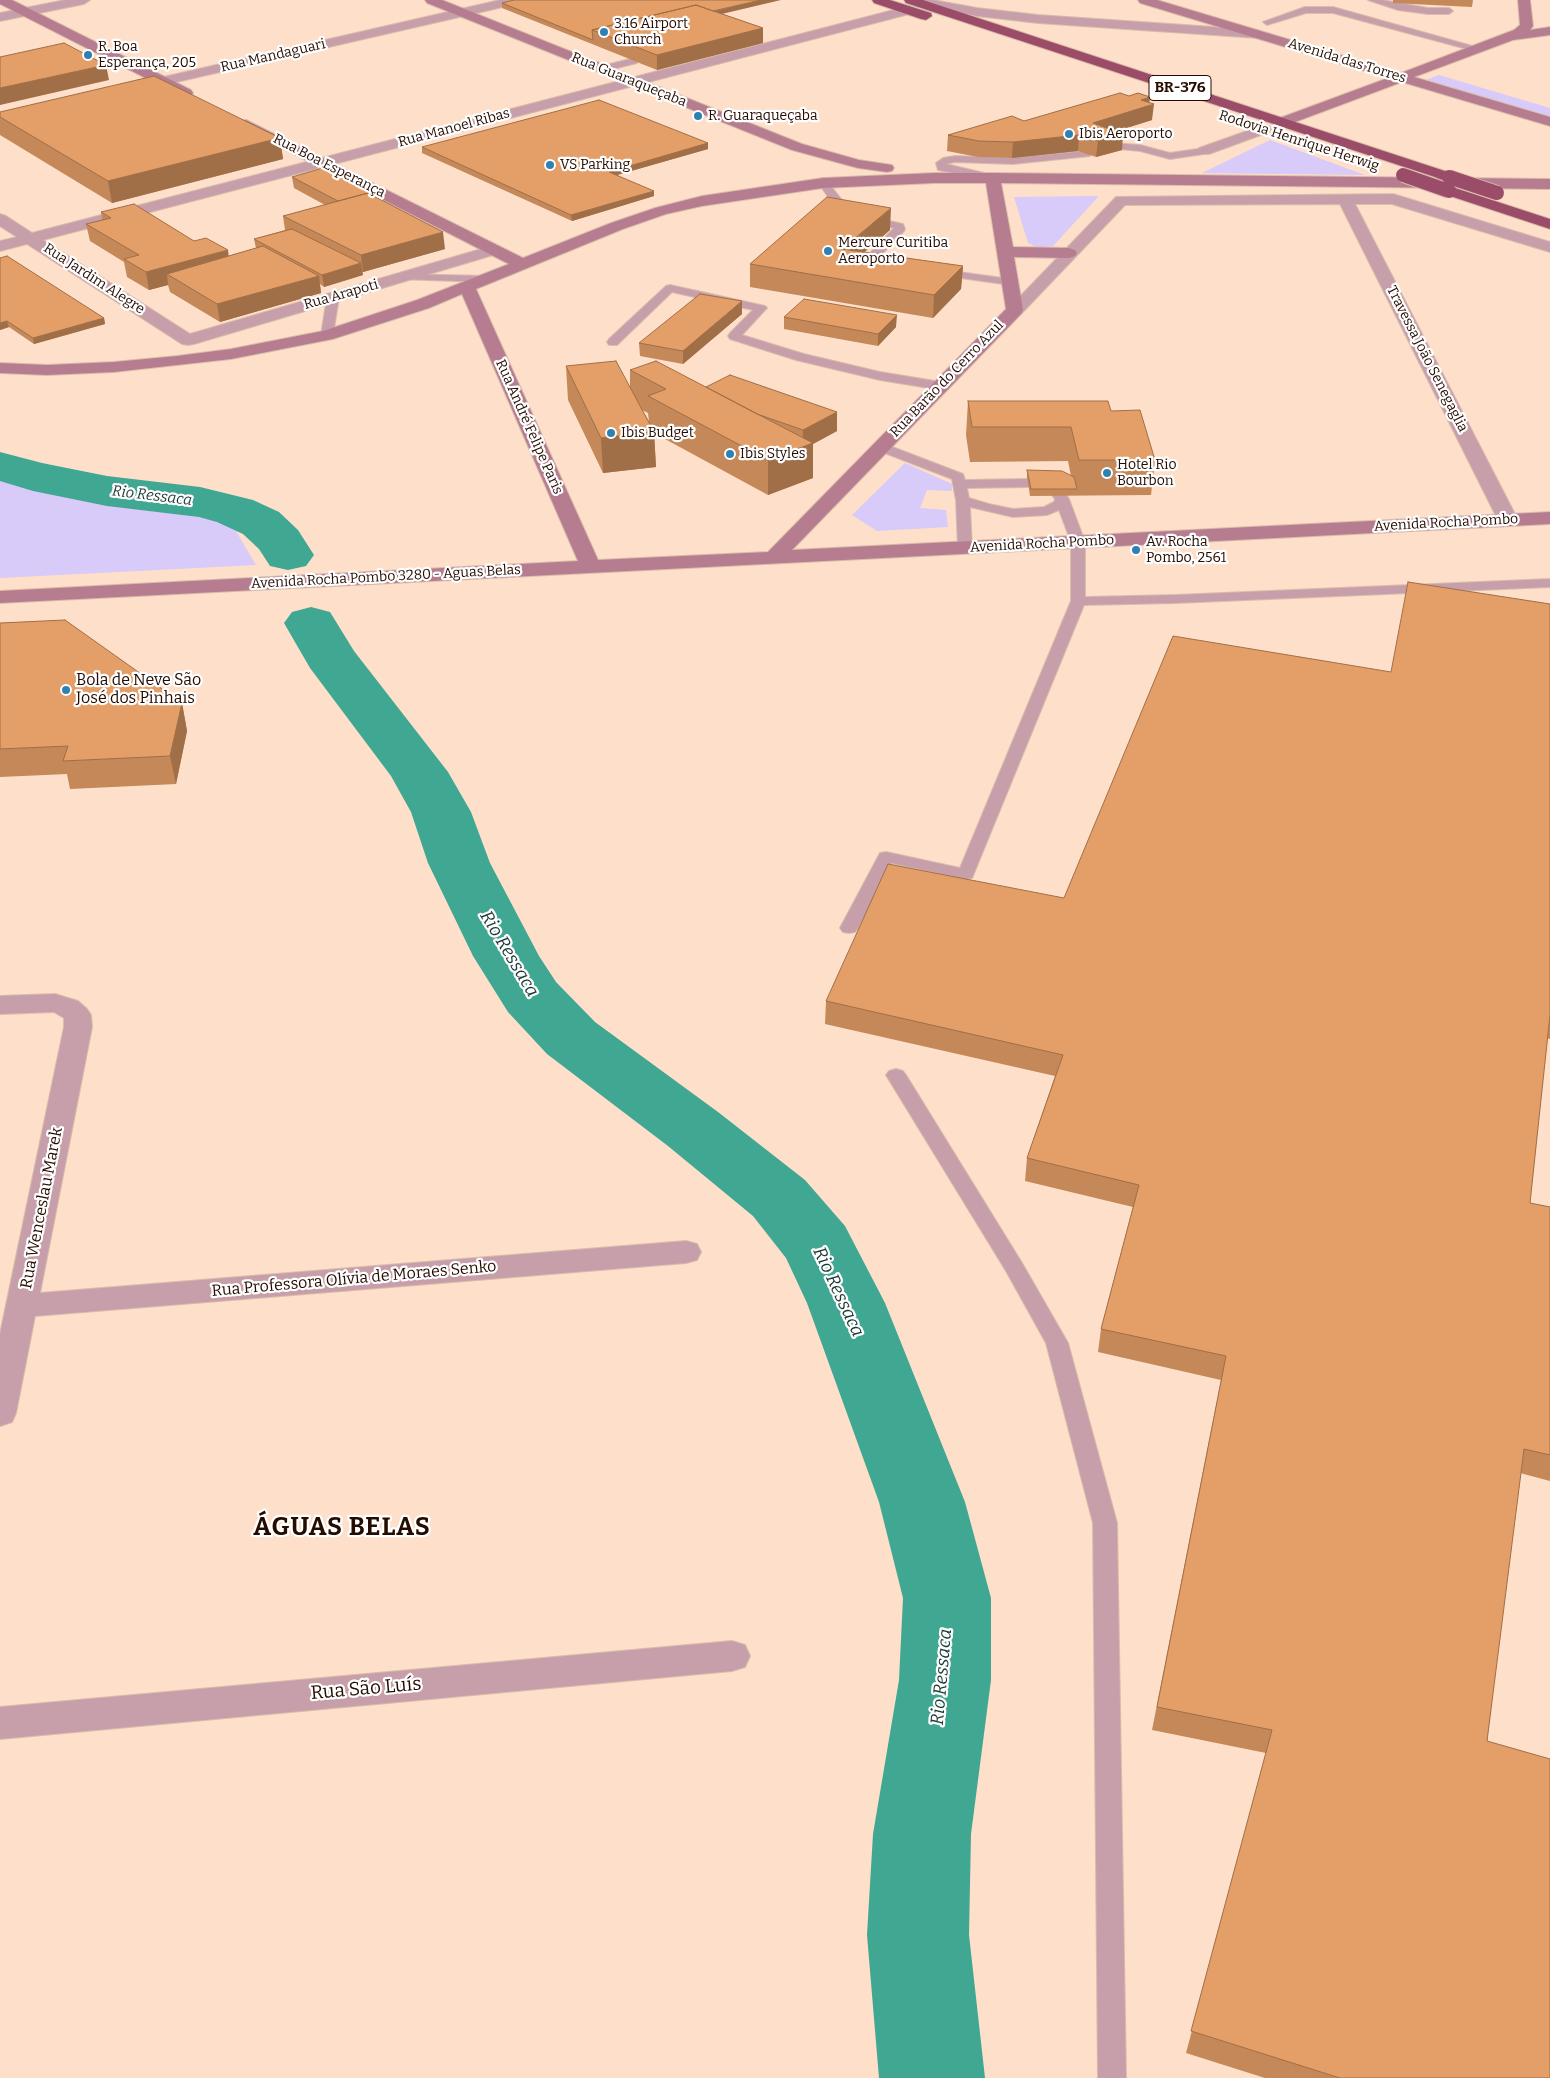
<!DOCTYPE html>
<html>
<head>
<meta charset="utf-8">
<style>
  body { margin:0 }
  canvas { display:block; background:#fddfca }
</style>
</head>
<body>
<canvas width="1550" height="2078"></canvas>
<script>
const c = document.querySelector('canvas').getContext('2d');
c.lineJoin = 'round';
function paint(path, color) { c.fillStyle = color; c.fill(path, 'evenodd'); }
const shape = rows => new Path2D(rows.map(r => 'M' + r).join(''));
function trace(path, color, width, dash) { c.strokeStyle = color; c.lineWidth = width; c.lineCap = dash ? 'butt' : 'round'; c.setLineDash(dash || []); c.stroke(path); }
function label(font, color, halo, rows, align = 'center') {
  c.font = font + ' Bitter,serif'; c.lineWidth = 4.5; c.setLineDash([]); c.textBaseline = 'middle'; c.strokeStyle = halo; c.fillStyle = color; for (const [text, x, y, turn = 0] of rows) {
    c.save(); c.translate(x, y); c.rotate((+turn || 0) * Math.PI / 180); c.textAlign = isNaN(turn) ? turn : align; if (halo) c.strokeText(text, 0, 0); c.fillText(text, 0, 0); c.restore();
  }
}
paint(shape([
  [1439,75,1550,108,1550,119,1423,81],
  [1270,140,1365,175,1202,173],
  [1099,196,1053,246,1038,248,1028,243,1014,197],
  [905,463,952,484,952,491,927,490,920,508,946,510,948,527,877,531,852,515],
  [0,474,80,493,211,512,233,526,256,565,0,578]
]), '#d8caf9');
paint(shape([
  [0,452,42,463,107,476,200,487,253,500,279,512,298,530,314,555,306,566,288,570,270,566,259,549,243,534,217,522,199,517,107,506,33,491,0,481,0,452],
  [311,607,330,612,354,651,448,772,471,812,490,863,539,956,556,982,595,1022,718,1112,805,1180,845,1226,885,1303,965,1502,991,1598,991,1680,971,1834,969,1935,985,2078,879,2078,867,1935,873,1834,899,1680,903,1598,879,1502,807,1303,786,1258,753,1216,668,1146,547,1054,508,1012,473,956,428,863,411,812,391,776,310,668,284,623,292,612,311,607]
]), '#40a793');
const lane = shape([
  [1368,0,1382,0,1428,8,1449,8,1453,11,1449,14,1428,14,1398,10,1368,0],
  [1305,7,1333,7,1483,49,1478,52,1333,13,1306,13,1267,25,1263,22,1305,7],
  [634,58,637,59,637,63,601,72,596,69,598,67,634,58],
  [1112,143,1140,145,1170,153,1204,148,1209,151,1204,154,1170,159,1140,151,1108,148,1108,144,1112,143],
  [1086,151,1091,154,1090,156,1013,164,955,162,946,164,997,176,998,178,997,180,993,181,938,170,936,163,943,158,955,156,1013,158,1086,151],
  [823,180,827,181,852,213,903,224,905,229,904,231,879,257,885,262,893,264,895,266,893,268,878,267,866,257,894,228,844,218,818,183,823,180],
  [937,269,1010,279,1016,282,1010,285,933,274,931,272,937,269],
  [401,274,486,276,492,279,486,282,397,279,395,277,397,275,401,274],
  [670,285,765,306,767,308,765,310,742,335,804,354,880,372,941,382,947,386,941,390,880,380,796,360,730,339,728,336,730,333,753,310,672,292,617,345,609,345,607,342,609,339,666,286,670,285],
  [333,294,339,297,333,335,327,339,321,335,327,297,333,294],
  [882,443,963,474,965,480,1028,479,1035,483,1028,487,967,488,969,498,989,504,1013,509,1044,507,1054,502,1055,499,1052,495,1054,492,1064,492,1069,499,1085,542,1085,597,1176,595,1550,579,1550,587,1176,603,1084,605,972,878,966,879,891,863,858,928,855,932,849,933,843,932,840,928,880,853,886,852,960,868,1071,601,1071,542,1059,510,1047,515,1013,517,970,507,972,548,970,551,960,551,958,548,956,500,952,479,877,450,876,447,882,443],
  [896,1069,903,1071,906,1075,1022,1263,1068,1343,1117,1523,1126,2078,1098,2078,1093,1523,1046,1343,1006,1271,886,1075,889,1071,896,1069]
]);
const street = shape([
  [65,0,90,0,84,4,0,21,0,13,65,0],
  [500,0,522,0,516,4,133,92,126,88,133,84,500,0],
  [907,0,933,0,977,8,1038,15,1258,30,1265,34,1258,38,1038,23,977,16,913,4,907,0],
  [909,6,915,10,913,13,43,240,190,334,488,247,494,245,500,247,502,250,500,253,194,344,188,345,182,344,27,244,0,251,0,241,17,237,0,226,0,214,6,216,32,233,909,6],
  [1264,125,1269,126,1271,129,1269,132,1209,154,1199,154,1197,151,1199,148,1264,125],
  [1393,194,1550,242,1550,252,1392,204,1355,204,1518,520,1515,524,1508,526,1501,524,1498,520,1340,204,1125,205,1021,314,1009,314,1007,310,1116,197,1393,194],
  [55,994,78,1001,87,1009,91,1015,92,1027,40,1293,686,1241,697,1244,701,1252,697,1260,686,1263,35,1316,16,1413,12,1422,0,1426,0,1334,64,1027,64,1018,54,1012,0,1014,0,996,55,994],
  [732,1641,745,1645,750,1656,745,1667,732,1671,0,1739,0,1707,732,1641]
]);
const secondary = shape([
  [0,0,12,0,191,90,193,93,191,96,181,96,0,4,0,0],
  [425,0,442,0,802,144,859,160,892,165,894,168,892,171,887,172,858,168,792,150,427,3,425,0],
  [1138,0,1157,0,1401,73,1514,30,1520,25,1518,0,1530,0,1533,26,1530,30,1550,27,1550,35,1513,40,1414,77,1550,117,1550,126,1402,82,1287,125,1277,125,1275,122,1277,119,1388,78,1140,3,1138,0],
  [246,120,523,258,611,223,655,208,702,196,823,178,934,173,993,173,1550,179,1550,189,1001,183,1013,247,1069,248,1075,250,1077,253,1075,256,1069,258,1014,257,1023,310,1021,314,792,550,1550,512,1550,524,0,603,0,591,578,561,462,294,429,308,333,339,231,359,114,372,47,375,0,373,0,363,47,365,114,362,177,356,231,349,323,331,417,300,509,264,241,127,239,124,241,121,246,120],
  [934,183,986,183,1006,309,768,552,598,560,476,289,623,229,666,214,702,206,823,188,934,183]
]);
const highway = shape([
  [872,0,890,0,931,13,932,16,926,20,921,19,874,3,872,0],
  [904,0,923,0,1454,174,1457,177,1454,180,1449,182,1444,180,906,3,904,0],
  [1449,186,1550,219,1550,229,1444,194,1441,191,1444,188,1449,186]
]);
trace(lane, '#dabdaa', 2);
trace(street, '#dabdaa', 2);
trace(secondary, '#dabdaa', 2);
trace(highway, '#dabdaa', 2);
paint(lane, '#c79fab');
paint(street, '#c79fab');
paint(secondary, '#b57d8f');
paint(highway, '#9b4c69');
const highwayBridge = shape([
  [1403,175,1449,191],
  [1449,177,1497,193]
]);
trace(highwayBridge, '#dabdaa', 16, []);
trace(highwayBridge, '#9b4c69', 14);
paint(shape([
  [1393,0,1473,0,1472,7,1393,3],
  [502,3,722,14,763,28,763,43,657,70,502,8],
  [1149,103,1152,120,1116,131,1122,150,1096,157,1078,151,1012,158,978,157,947,151,948,135,1024,121],
  [0,112,280,138,283,159,112,203,0,135],
  [708,143,708,149,617,175,654,196,572,221,422,153,422,147],
  [292,177,378,196,378,199,445,249,363,272,362,272,363,275,324,287,320,284,321,293,220,322,170,292,168,285,149,290,127,277,124,262,90,241,86,224,102,220,101,212,194,241,228,256,256,248,254,239,285,230,283,216,325,205,294,188],
  [890,230,865,252,963,266,961,289,933,318,750,287,750,264],
  [0,258,104,318,105,324,34,344,9,327,0,330],
  [742,314,683,364,640,356,639,343],
  [784,317,896,327,878,346,784,329],
  [566,366,630,387,630,370,706,387,837,412,837,431,813,444,813,478,768,495,654,433,656,467,603,473,568,400],
  [642,410,648,413,649,421],
  [968,401,1111,411,1155,460,1151,495,1030,496,1027,477,1027,470,1071,476,1068,461,970,462,966,435],
  [1550,604,1550,1039,1547,1038,1530,1203,1550,1207,1550,1481,1520,1473,1487,1741,1550,2078,1265,2078,1186,2053,1266,1753,1152,1730,1221,1380,1098,1352,1101,1329,1133,1207,1025,1181,1027,1158,1055,1076,825,1024,826,1001,1064,898,1391,672],
  [0,623,182,703,187,731,176,784,70,789,67,774,0,777]
]), '#c48859');
paint(shape([
  [761,0,781,0,616,39,608,36],
  [763,28,763,43,657,70,657,55],
  [106,65,109,80,0,105,0,88],
  [1150,97,1149,106,1154,104,1152,120,1092,139,1093,123,1141,100],
  [1123,134,1122,150,1096,157,1098,141],
  [1079,135,1078,151,1012,158,1013,142],
  [280,138,283,159,112,203,108,181],
  [708,143,708,149,610,177,609,172],
  [654,191,654,196,572,221,571,215],
  [891,208,890,230,842,271,842,249],
  [443,232,445,249,363,272,361,255],
  [228,250,230,268,167,274,168,285,149,290,146,272],
  [361,263,363,275,324,287,322,275],
  [963,266,961,289,933,318,934,295],
  [319,276,321,293,220,322,217,304],
  [742,301,742,314,683,364,683,351],
  [897,315,896,327,878,346,878,334],
  [104,318,105,324,34,344,33,338],
  [7,321,9,327,0,330,0,323],
  [837,412,837,431,813,444,813,478,768,495,768,460,803,447,803,430],
  [654,432,656,467,603,473,601,438],
  [182,703,187,731,176,784,170,756]
]), '#a06f48');
const building = shape([
  [514,0,761,0,713,11,696,5,592,30,593,40,502,3,514,0],
  [696,5,763,28,657,55,592,30,696,5],
  [64,43,106,65,0,88,0,57,64,43],
  [154,76,280,138,108,181,0,117,0,112,154,76],
  [1120,93,1129,96,1138,93,1150,97,1141,100,1154,104,1093,123,1123,134,1098,141,1079,135,1013,142,979,141,948,135,1012,116,1024,121,1120,93],
  [599,100,708,143,609,172,654,191,571,215,422,147,599,100],
  [323,168,378,196,375,197,368,193,338,201,292,177,323,168],
  [368,193,443,232,361,255,283,216,368,193],
  [827,197,891,208,842,249,963,266,934,295,750,264,827,197],
  [134,204,194,241,206,238,228,250,146,272,124,259,139,255,86,224,111,218,101,212,134,204],
  [292,229,361,263,322,275,254,239,292,229],
  [263,246,319,276,217,304,167,274,263,246],
  [7,256,104,318,33,338,7,321,0,323,0,258,7,256],
  [700,294,742,301,683,351,639,343,700,294],
  [804,299,897,315,878,334,784,317,804,299],
  [616,361,654,432,601,438,566,366,616,361],
  [656,361,813,443,768,460,648,396,666,389,630,370,656,361],
  [730,375,837,412,803,430,757,414,706,387,730,375],
  [968,401,1108,401,1111,411,1140,410,1155,460,1079,460,1071,427,972,427,968,401],
  [1027,470,1062,471,1074,477,1077,489,1031,489,1027,470],
  [1408,582,1550,604,1550,1015,1530,1203,1550,1207,1550,1455,1524,1449,1487,1741,1550,1759,1550,2078,1340,2078,1191,2031,1272,1730,1157,1707,1226,1356,1101,1329,1139,1185,1027,1158,1063,1055,826,1001,888,864,1064,898,1173,636,1391,672,1408,582],
  [65,620,182,703,170,756,63,761,68,746,0,749,0,623,65,620]
]);
paint(building, '#e49e67');
trace(building, '#a06f48', 1);
for (const [x, y, r, color] of [
  [604,32,5,"#2e81b2"],
  [88,55,5,"#2e81b2"],
  [698,116,5,"#2e81b2"],
  [1069,134,5,"#2e81b2"],
  [550,165,5,"#2e81b2"],
  [828,251,5,"#2e81b2"],
  [611,433,5,"#2e81b2"],
  [730,454,5,"#2e81b2"],
  [1107,473,5,"#2e81b2"],
  [1136,550,5,"#2e81b2"],
  [66,690,5,"#2e81b2"]
]) { const dot = new Path2D(); dot.arc(x, y, r, 0, 2 * Math.PI); c.fillStyle = color; c.fill(dot); trace(dot, '#fff', 2); }
label('14px', '#250c00', '#fff', [
  ["3.16 Airport",614,24],
  ["Church",614,40],
  ["R. Boa",98,47],
  ["Esperança, 205",98,63],
  ["R. Guaraqueçaba",708,116],
  ["Ibis Aeroporto",1079,134],
  ["VS Parking",560,165],
  ["Mercure Curitiba",838,243],
  ["Aeroporto",838,259],
  ["Ibis Budget",621,433],
  ["Ibis Styles",740,454],
  ["Hotel Rio",1117,465],
  ["Bourbon",1117,481],
  ["Av. Rocha",1146,542],
  ["Pombo, 2561",1146,558]
], 'left');
label('14px', '#250c00', '#fff', [
  ["Rua Mandaguari",273,56,-13],
  ["Avenida das Torres",1347,61,17],
  ["Rua Guaraqueçaba",629,80,22],
  ["Rua Manoel Ribas",454,128,-15],
  ["Rodovia Henrique Herwig",1299,141,18],
  ["Rua Boa Esperança",329,166,27],
  ["Rua Jardim Alegre",94,279,33],
  ["Rua Arapoti",341,295,-16],
  ["Travessa João Senegaglia",1427,359,63],
  ["Rua Barão do Cerro Azul",947,379,-46],
  ["Rua André Felipe Paris",529,427,66],
  ["Avenida Rocha Pombo",1446,523,-3],
  ["Avenida Rocha Pombo",1042,544,-3],
  ["Avenida Rocha Pombo 3280 - Aguas Belas",386,577,-3]
]);
for (const [x, y, w] of [
  [1180,88,62]
]) { const box = new Path2D(); box.roundRect(x - w / 2, y - 12.5, w, 25, 4); c.fillStyle = '#fff'; c.fill(box); trace(box, '#250c00', 1); }
label('bold 15px', '#250c00', null, [
  ["BR-376",1180,88]
]);
label('italic 15px', '#1a3933', '#fff', [
  ["Rio Ressaca",152,496,7]
]);
label('16px', '#250c00', '#fff', [
  ["Bola de Neve São",76,681],
  ["José dos Pinhais",76,699]
], 'left');
label('16px', '#250c00', '#fff', [
  ["Rua Wenceslau Marek",42,1208,-79],
  ["Rua Professora Olívia de Moraes Senko",354,1279,-5]
]);
label('italic 18px', '#1a3933', '#fff', [
  ["Rio Ressaca",509,954,59],
  ["Rio Ressaca",838,1292,65],
  ["Rio Ressaca",942,1677,-85]
]);
label('19px', '#250c00', '#fff', [
  ["Rua São Luís",366,1689,-5]
]);
c.letterSpacing = '1px';
label('bold 25px', '#250c00', '#fff', [
  ["ÁGUAS BELAS",342,1528]
]);
c.letterSpacing = '0px';
</script>
</body>
</html>
